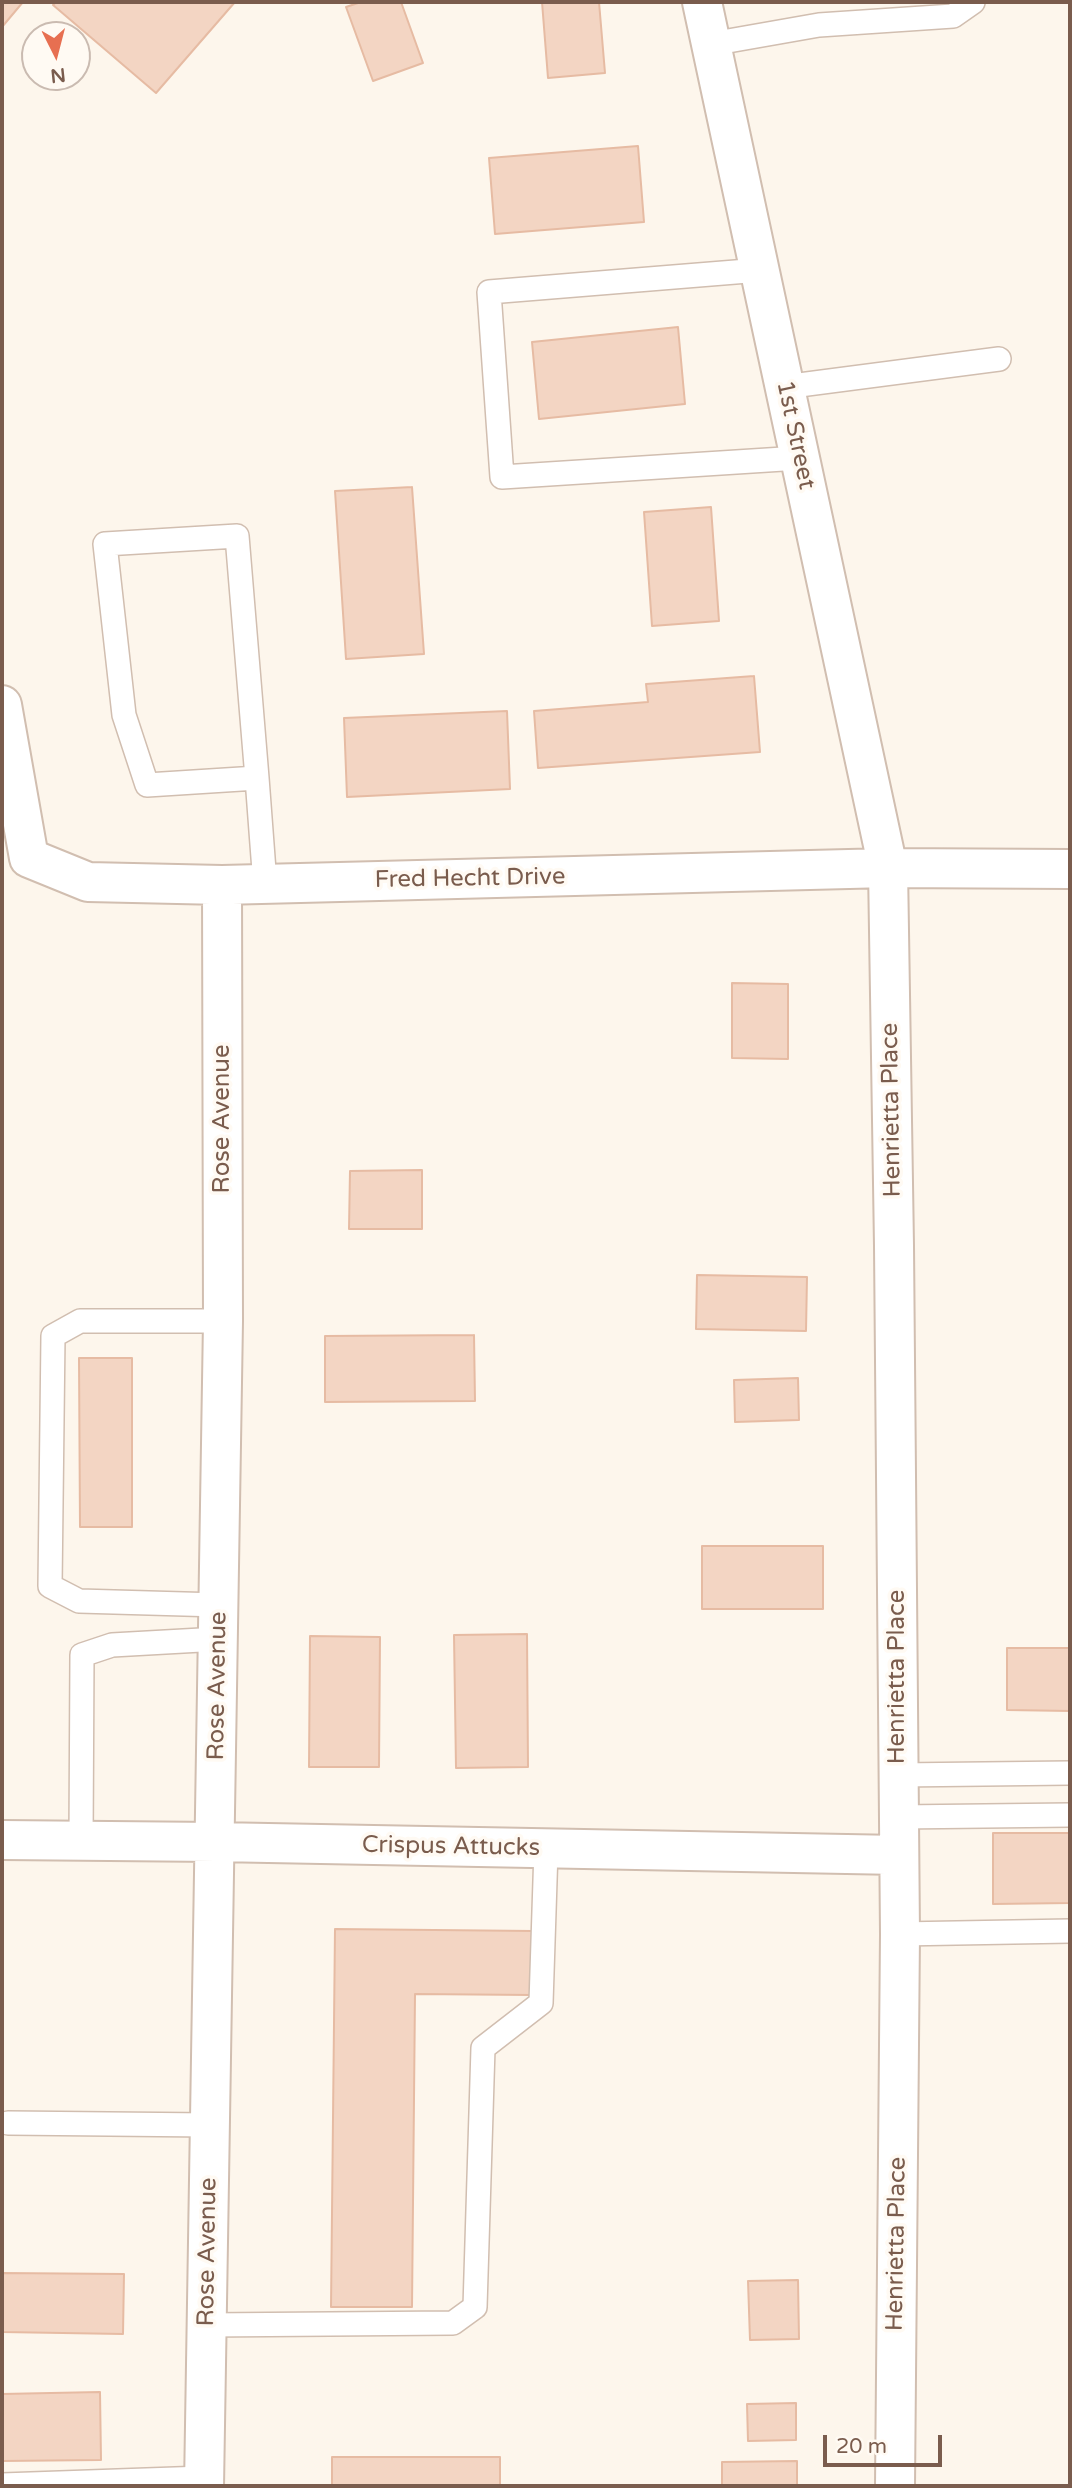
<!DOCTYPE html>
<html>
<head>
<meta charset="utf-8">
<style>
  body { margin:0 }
  #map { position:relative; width:1072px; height:2488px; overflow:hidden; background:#fdf6ec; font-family:"Varela Round",sans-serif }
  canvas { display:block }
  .frame { position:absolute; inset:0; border:4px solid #7a5c4d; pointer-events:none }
  .north { position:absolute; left:21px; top:21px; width:70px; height:70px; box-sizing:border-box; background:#fffaf3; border:2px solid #cabbb1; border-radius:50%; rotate:174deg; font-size:19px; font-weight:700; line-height:28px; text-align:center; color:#7a5c4d }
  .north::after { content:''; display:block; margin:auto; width:24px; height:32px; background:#e76f51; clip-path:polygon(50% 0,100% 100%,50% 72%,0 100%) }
  .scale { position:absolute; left:823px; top:2435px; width:119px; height:32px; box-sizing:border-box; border:4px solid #7a5c4d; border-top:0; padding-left:9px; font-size:21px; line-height:24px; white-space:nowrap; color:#7a5c4d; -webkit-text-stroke:5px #fffaf3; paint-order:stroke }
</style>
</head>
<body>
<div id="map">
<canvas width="1072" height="2488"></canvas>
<div class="frame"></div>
<div class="north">N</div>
<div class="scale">20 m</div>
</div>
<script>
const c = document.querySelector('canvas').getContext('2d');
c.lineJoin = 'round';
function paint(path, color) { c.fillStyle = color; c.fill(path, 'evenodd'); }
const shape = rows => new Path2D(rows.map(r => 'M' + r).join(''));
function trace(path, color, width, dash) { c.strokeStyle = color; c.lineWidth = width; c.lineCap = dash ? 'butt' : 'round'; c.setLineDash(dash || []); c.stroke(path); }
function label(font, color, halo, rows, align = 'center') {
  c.font = font + ' "Varela Round",sans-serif'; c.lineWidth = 7; c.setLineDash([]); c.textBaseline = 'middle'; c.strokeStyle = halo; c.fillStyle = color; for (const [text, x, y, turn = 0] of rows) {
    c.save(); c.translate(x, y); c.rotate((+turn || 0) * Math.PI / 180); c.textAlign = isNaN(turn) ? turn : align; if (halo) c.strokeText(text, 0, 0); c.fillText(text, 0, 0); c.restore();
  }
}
const building = shape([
  [2,2,23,2,2,27,2,2],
  [56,2,235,2,156,93,53,5,56,2],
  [361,2,401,2,423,63,373,81,346,7,361,2],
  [542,2,599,2,605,73,548,78,542,2],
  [638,146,644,222,495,234,489,158,638,146],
  [678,327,685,404,539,419,532,342,678,327],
  [412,487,424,654,346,659,335,491,412,487],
  [711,507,719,621,652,626,644,512,711,507],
  [754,676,760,752,538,768,534,711,648,702,646,684,754,676],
  [507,711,510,789,347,797,344,718,507,711],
  [732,983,788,984,788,1059,732,1058,732,983],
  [422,1170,422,1229,349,1229,350,1171,422,1170],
  [697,1275,807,1277,806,1331,696,1329,697,1275],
  [474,1335,475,1401,325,1402,325,1336,474,1335],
  [79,1358,132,1358,132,1527,80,1527,79,1358],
  [798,1378,799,1420,735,1422,734,1380,798,1378],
  [702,1546,823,1546,823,1609,702,1609,702,1546],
  [527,1634,528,1767,456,1768,454,1635,527,1634],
  [310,1636,380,1637,379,1767,309,1767,310,1636],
  [1007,1648,1070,1648,1070,1711,1007,1710,1007,1648],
  [993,1833,1070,1833,1070,1903,993,1904,993,1833],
  [335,1929,533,1931,532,1995,415,1994,412,2307,331,2307,335,1929],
  [2,2273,124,2274,123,2334,2,2332,2,2273],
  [798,2280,799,2339,750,2340,748,2281,798,2280],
  [100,2392,101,2460,2,2461,2,2394,100,2392],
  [796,2403,796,2440,748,2441,747,2404,796,2403],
  [332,2457,500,2457,500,2486,332,2486,332,2457],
  [797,2461,797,2486,722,2486,722,2462,797,2461]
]);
paint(building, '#f3d5c3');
trace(building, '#e6bba3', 2);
const service = shape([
  [711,44,819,25,953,16,973,2],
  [760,270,489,292,502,477,799,458],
  [784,387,999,359],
  [257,778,147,785,124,715,105,544,237,536,257,778,265,884],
  [219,1605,79,1601,50,1586,53,1336,80,1321,223,1321],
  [898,1775,1070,1773],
  [899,1817,1070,1815],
  [81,1841,82,1655,112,1645,219,1639],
  [900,1934,1070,1931],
  [8,2123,210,2125],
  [207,2325,453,2323,475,2307,483,2048,541,2003,546,1850],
  [2,2485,204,2478]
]);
const minor = shape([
  [702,2,888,868,894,1246,900,1934,895,2486],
  [2,705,29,858,88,882,222,885,888,868,1070,869],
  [2,1840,216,1842,899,1855],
  [204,2486,223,1321,222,885]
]);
trace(service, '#d1beb0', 26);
trace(minor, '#d1beb0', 42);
trace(service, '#fff', 23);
trace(minor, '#fff', 38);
label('24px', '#7a5c4d', '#fffaf3', [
  ["1st Street",795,435,78],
  ["Fred Hecht Drive",470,879,-1],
  ["Henrietta Place",892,1110,-91],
  ["Rose Avenue",223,1119,-90],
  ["Henrietta Place",898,1677,-90],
  ["Rose Avenue",218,1686,-89],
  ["Crispus Attucks",451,1847,1],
  ["Henrietta Place",897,2244,-89],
  ["Rose Avenue",208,2252,-89]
]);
</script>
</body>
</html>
